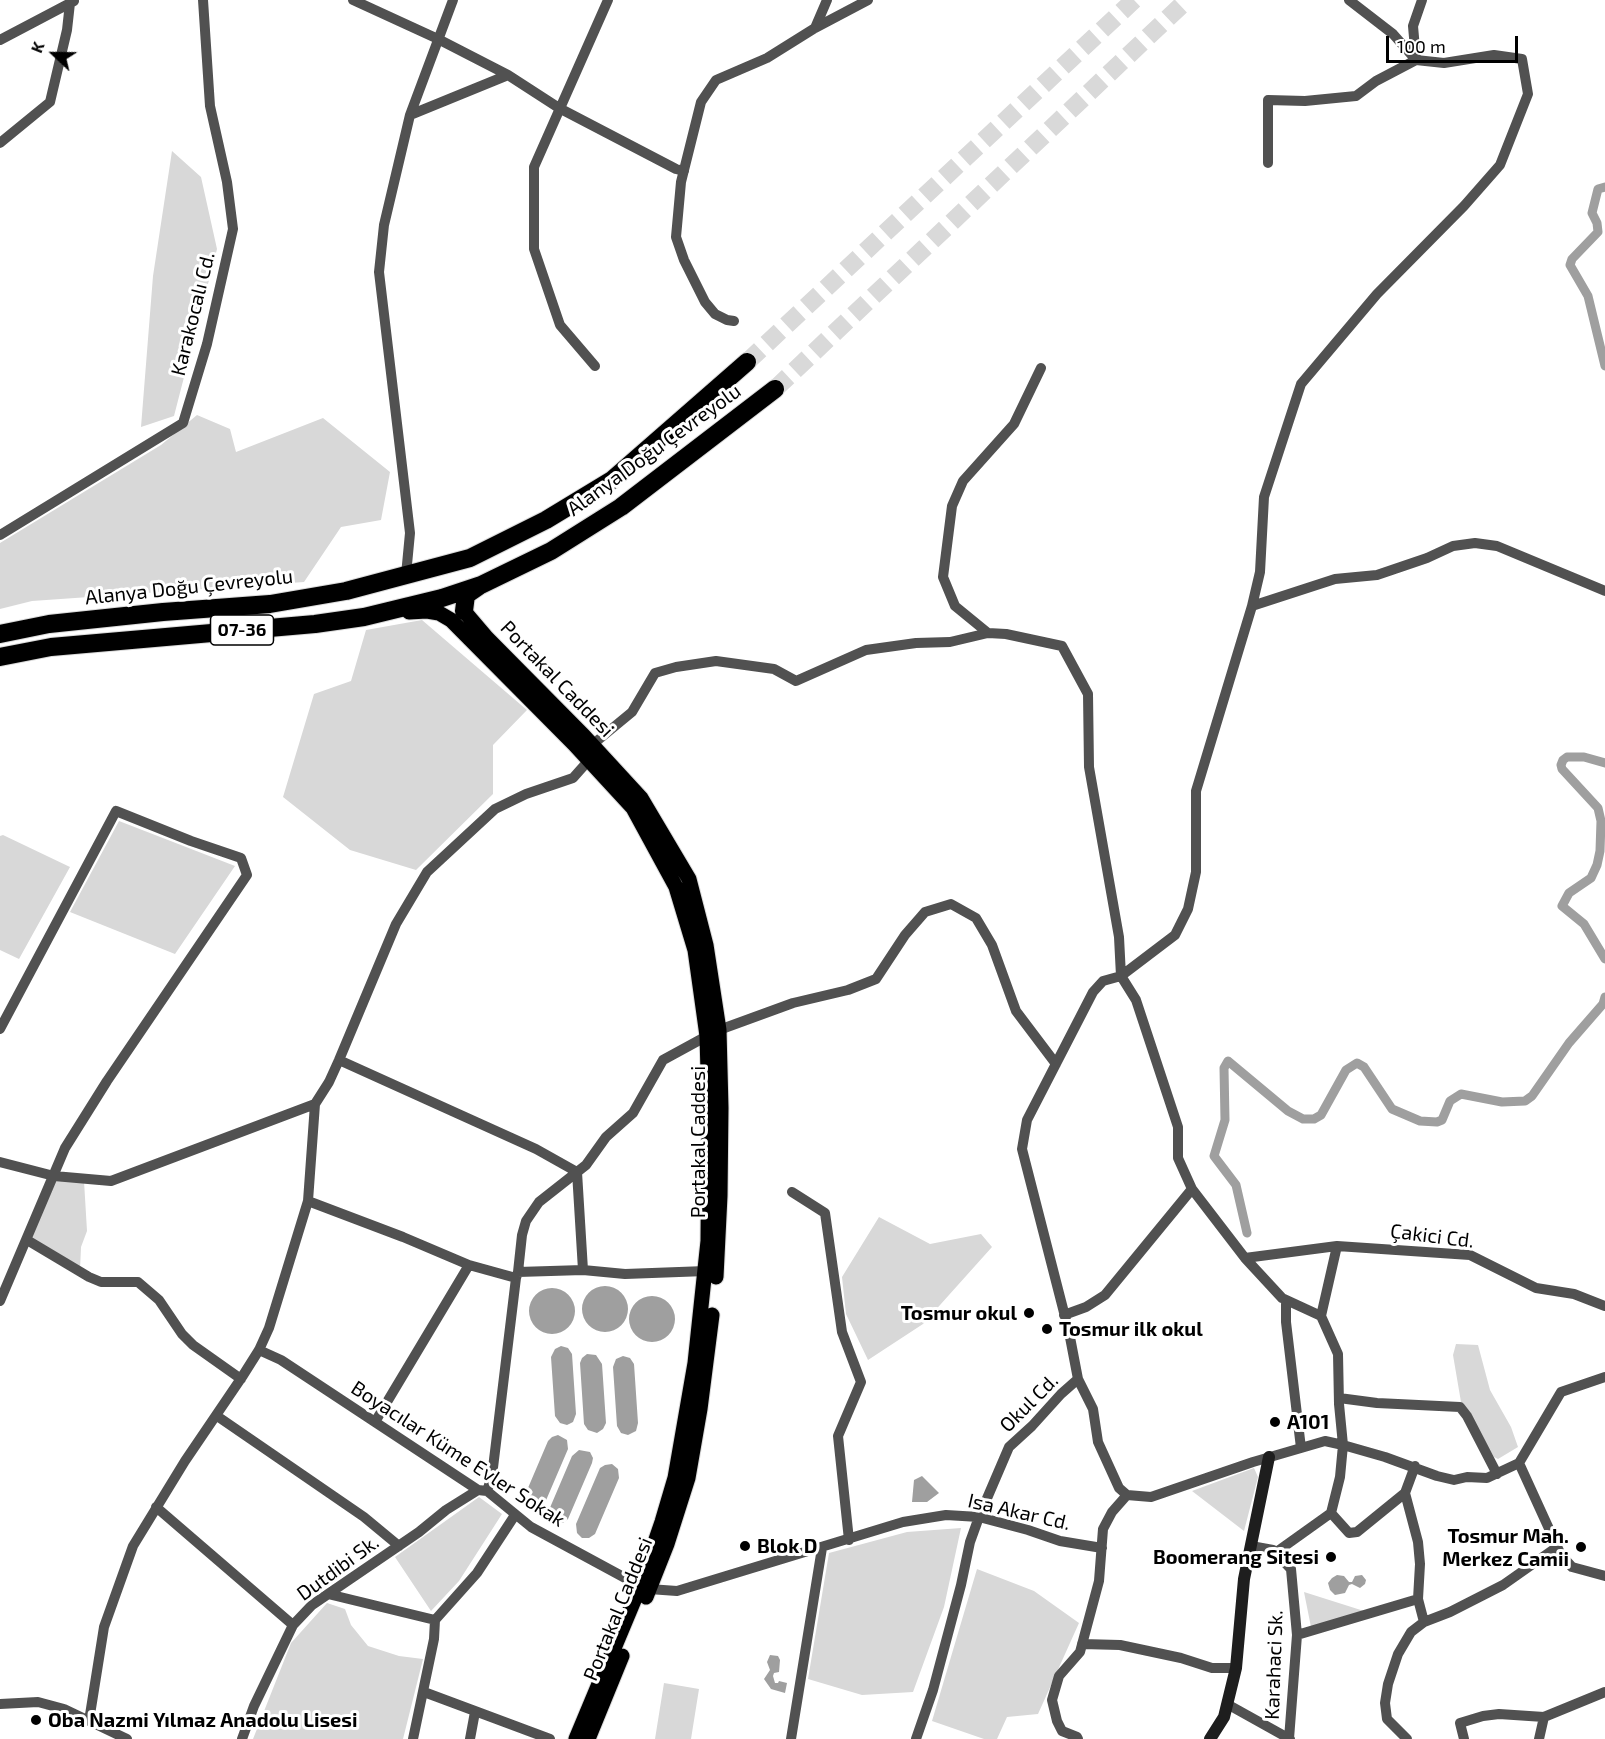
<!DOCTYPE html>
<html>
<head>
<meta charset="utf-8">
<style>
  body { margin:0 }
  #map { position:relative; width:1605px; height:1739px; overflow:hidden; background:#fff; font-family:"Exo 2",sans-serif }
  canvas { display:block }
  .north { position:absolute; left:24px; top:24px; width:60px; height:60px; -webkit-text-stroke:4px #fff; paint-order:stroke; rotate:292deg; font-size:16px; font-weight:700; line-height:24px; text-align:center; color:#000 }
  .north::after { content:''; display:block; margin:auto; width:21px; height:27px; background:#000; clip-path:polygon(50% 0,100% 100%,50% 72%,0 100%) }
  .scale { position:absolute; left:1386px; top:36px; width:132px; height:27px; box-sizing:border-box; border:3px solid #000; border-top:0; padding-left:8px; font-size:18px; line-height:21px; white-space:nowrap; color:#000; -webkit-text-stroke:4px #fff; paint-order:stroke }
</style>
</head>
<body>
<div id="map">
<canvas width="1605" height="1739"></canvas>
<div class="north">K</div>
<div class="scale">100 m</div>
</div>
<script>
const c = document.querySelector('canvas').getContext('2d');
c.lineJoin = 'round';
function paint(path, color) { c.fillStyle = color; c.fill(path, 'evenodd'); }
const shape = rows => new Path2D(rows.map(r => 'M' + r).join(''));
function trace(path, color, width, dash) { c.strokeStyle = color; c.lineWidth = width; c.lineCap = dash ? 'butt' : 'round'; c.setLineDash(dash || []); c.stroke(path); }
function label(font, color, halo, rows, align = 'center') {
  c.font = font + ' "Exo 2",sans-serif'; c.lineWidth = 6; c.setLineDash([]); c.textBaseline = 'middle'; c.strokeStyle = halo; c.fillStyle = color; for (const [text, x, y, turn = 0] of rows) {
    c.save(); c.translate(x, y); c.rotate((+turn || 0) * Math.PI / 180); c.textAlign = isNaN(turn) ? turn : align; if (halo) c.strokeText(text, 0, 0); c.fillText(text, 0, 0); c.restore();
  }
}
paint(shape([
  [172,151,201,177,217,249,174,416,141,427,153,276],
  [197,415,230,429,236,452,323,418,390,472,381,520,341,527,304,582,32,601,0,609,0,543,161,445],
  [422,620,527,710,493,745,493,794,416,870,350,850,283,797,314,694,351,681,366,630],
  [119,821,235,866,175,954,70,912],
  [3,835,70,867,19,959,0,950,0,836],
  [56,1178,84,1181,87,1231,81,1247,80,1270,30,1239],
  [879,1217,930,1244,981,1234,992,1247,923,1324,868,1360,846,1314,842,1277],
  [1456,1344,1478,1345,1490,1390,1511,1427,1518,1447,1498,1459,1494,1457,1461,1402,1453,1355],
  [1254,1468,1258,1477,1244,1531,1192,1491],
  [479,1497,502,1514,459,1581,431,1611,395,1557],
  [961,1528,944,1607,913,1692,862,1695,808,1679,829,1553,907,1532],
  [977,1569,1034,1591,1079,1623,1038,1714,1007,1717,997,1739,984,1739,932,1721],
  [1304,1592,1364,1611,1311,1627],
  [327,1603,345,1609,351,1625,368,1646,399,1656,423,1659,403,1739,253,1739,291,1643],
  [664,1683,699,1689,691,1739,655,1739]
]), '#d8d8d8');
paint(shape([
  '582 1309a23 23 0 1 1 46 0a23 23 0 1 1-46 0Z',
  '529 1311a23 23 0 1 1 46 0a23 23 0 1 1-46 0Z',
  '629 1319a23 23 0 1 1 46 0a23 23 0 1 1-46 0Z',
  [561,1346,568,1348,572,1354,576,1414,573,1422,567,1425,560,1423,555,1416,551,1357,555,1349],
  [587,1354,596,1355,602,1364,606,1423,603,1429,597,1433,588,1430,584,1424,580,1363,582,1358],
  [623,1356,630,1358,634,1364,638,1423,636,1431,628,1435,621,1433,617,1426,613,1367,616,1359],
  [558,1435,567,1440,568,1449,544,1505,539,1509,531,1509,526,1505,525,1495,548,1441,552,1437],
  [579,1450,590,1452,593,1458,592,1463,568,1519,563,1523,556,1523,550,1519,549,1510,572,1456],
  [612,1464,618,1469,619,1478,595,1534,589,1538,582,1538,577,1533,576,1524,600,1468,605,1465],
  [922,1476,939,1493,927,1502,912,1502,914,1480],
  [1337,1575,1344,1576,1349,1582,1352,1582,1355,1576,1362,1575,1366,1580,1365,1584,1360,1588,1352,1584,1349,1585,1345,1593,1335,1595,1330,1590,1328,1583,1332,1578],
  [770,1655,778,1656,780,1660,779,1672,774,1673,773,1676,775,1683,778,1683,779,1681,787,1683,785,1693,771,1689,764,1679,770,1670,767,1662]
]), '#9f9f9f');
trace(shape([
  [1605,187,1598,189,1592,213,1597,223,1598,232,1572,259,1570,265,1588,296,1605,366],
  [1605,763,1584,757,1567,757,1563,760,1561,765,1562,769,1598,808,1601,821,1600,851,1597,865,1591,878,1569,893,1562,906,1584,924,1605,959],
  [1247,1233,1236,1185,1214,1156,1225,1120,1224,1068,1228,1061,1288,1111,1303,1119,1314,1119,1321,1115,1346,1070,1357,1063,1364,1067,1392,1109,1420,1121,1437,1122,1442,1120,1450,1101,1461,1094,1502,1102,1525,1101,1532,1096,1569,1043,1603,1004,1605,997]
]), '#9f9f9f', 9);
trace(shape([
  [747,362,1134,0],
  [775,389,1187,0]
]), '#d9d9d9', 18, [18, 9]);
const primary = shape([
  [464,611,487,638,584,736,641,798,689,879,706,945,719,1030,721,1108,720,1196,716,1277],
  [409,612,427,611,439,613,451,620,574,744,633,808,676,887,695,950,707,1036,709,1108,708,1241,695,1363,675,1478,662,1522,640,1586,576,1739],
  [646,1597,667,1544,688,1478,700,1409,712,1315],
  [588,1739,622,1656]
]);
const highway = shape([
  [464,611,466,595,479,586],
  [0,634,49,624,163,612,270,604,346,591,470,558,546,520,612,480,747,362],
  [0,657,51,647,315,624,364,617,442,598,481,585,551,551,621,507,775,389]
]);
trace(primary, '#dbdbdb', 17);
trace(highway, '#dbdbdb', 20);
trace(shape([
  [353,0,438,39,508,75,559,108,676,169,684,171],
  [815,28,827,0],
  [0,40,74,1],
  [410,115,508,75],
  [0,143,50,102,67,30,70,3],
  [1268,163,1268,100,1305,101,1356,96,1376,81,1416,60,1393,34,1349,0],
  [734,321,727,320,715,314,705,302,684,260,676,237,681,182,701,102,716,80,767,58,815,28,868,0],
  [595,366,560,325,534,249,534,167,608,0],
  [0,535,183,423,207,344,233,229,227,182,210,106,203,0],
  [406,575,410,533,379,272,384,225,410,115,453,0],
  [1252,606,1335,579,1377,575,1427,558,1453,546,1475,543,1497,546,1605,591],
  [988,633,955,606,943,577,952,506,963,481,1014,424,1041,368],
  [0,1029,116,811,191,841,241,858,247,875,107,1081,65,1148,0,1301],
  [719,1030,793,1003,848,990,876,979,905,935,925,912,951,904,976,918,992,945,1016,1011,1056,1064],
  [339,1060,536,1149,577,1172,583,1270],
  [0,1162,54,1176,111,1181,315,1104,329,1082,339,1060,396,924,427,872,495,809,526,794,573,778,589,760,592,745,632,712,655,673,676,667,716,661,774,669,796,681,866,650,916,643,950,642,988,633,1006,634,1062,646,1088,694,1089,767,1119,937,1121,976,1136,1000,1178,1127,1178,1158,1192,1189,1245,1258,1282,1298,1321,1316,1338,1354,1339,1404,1343,1445,1385,1457,1437,1476,1454,1480,1467,1477,1487,1478,1519,1463,1561,1392,1605,1377],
  [792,1192,825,1213,842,1332,861,1382,838,1436,849,1540],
  [308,1201,403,1237,469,1265,516,1278,518,1272,583,1270,625,1274,706,1271],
  [27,1240,89,1277,101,1282,138,1282,159,1300,182,1334,193,1345,241,1379],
  [1245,1258,1337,1246,1470,1255,1536,1288,1574,1294,1605,1306],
  [518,1272,522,1235,526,1221,539,1202,586,1165,606,1137,633,1113,663,1060,707,1036],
  [1286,1301,1286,1322,1301,1448],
  [1064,1315,1086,1307,1105,1295,1192,1189],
  [1321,1316,1337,1246],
  [259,1350,281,1360,478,1490,487,1491,531,1527,640,1586],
  [1339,1398,1377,1403,1460,1407,1467,1416,1497,1474],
  [217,1416,364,1517,399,1546],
  [375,1422,469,1265],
  [1519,1463,1561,1555,1572,1567,1605,1576],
  [487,1491,492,1476,516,1278],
  [1405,1493,1415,1466],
  [1127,1495,1151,1497,1253,1462,1325,1441,1343,1445,1340,1477,1331,1513],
  [156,1507,293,1625],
  [1251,1546,1273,1550,1291,1569,1297,1635,1289,1739],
  [1275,1553,1331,1513,1349,1533,1357,1532,1405,1493,1418,1542,1420,1564,1418,1599,1297,1635],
  [649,1589,677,1591,903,1522,946,1515,979,1517,1028,1530,1060,1541,1102,1548],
  [328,1594,435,1620],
  [1418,1599,1424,1622],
  [1082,1644,1120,1645,1181,1658,1212,1668,1236,1668],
  [424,1692,550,1739],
  [0,1704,38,1702,64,1709,127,1739],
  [1227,1704,1290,1739],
  [89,1721,104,1627,133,1546,185,1461,242,1377,259,1350,269,1328,308,1201,315,1104],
  [242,1739,254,1706,293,1625,312,1605,419,1532,446,1510,478,1490],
  [413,1739,434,1639,435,1620,477,1573,515,1515],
  [470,1739,475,1712],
  [791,1739,822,1548],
  [916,1739,933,1690,961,1585,970,1542,979,1517,1009,1447,1032,1426,1061,1394,1078,1379,1069,1332,1022,1149,1027,1120,1093,992,1103,981,1121,976,1175,935,1188,909,1196,872,1196,791,1252,606,1260,572,1264,497,1301,384,1377,294,1464,206,1500,165,1528,94,1522,59,1494,55,1444,63,1416,60,1413,26,1422,0],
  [1078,1739,1077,1737,1062,1731,1057,1721,1052,1700,1059,1676,1080,1652,1099,1581,1103,1529,1112,1512,1127,1495,1119,1488,1098,1442,1093,1409,1078,1379],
  [1407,1739,1387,1719,1385,1703,1388,1684,1398,1654,1411,1632,1424,1622,1450,1612,1503,1585,1557,1547],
  [1464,1739,1460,1723,1483,1716,1499,1714,1544,1717],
  [1539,1739,1544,1717,1605,1692]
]), '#515151', 10);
trace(shape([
  [1210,1739,1224,1717,1236,1668,1244,1579,1269,1457]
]), '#1e1e1e', 12);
trace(primary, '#000', 15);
trace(highway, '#000', 18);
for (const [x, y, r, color] of [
  [1029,1313,6,"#000"],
  [1047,1329,6,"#000"],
  [1275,1422,6,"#000"],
  [745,1546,6,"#000"],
  [1581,1547,6,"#000"],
  [1331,1557,6,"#000"],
  [36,1720,6,"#000"]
]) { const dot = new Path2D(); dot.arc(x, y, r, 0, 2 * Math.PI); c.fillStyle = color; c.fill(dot); trace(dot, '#fff', 2); }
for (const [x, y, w] of [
  [242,630,63]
]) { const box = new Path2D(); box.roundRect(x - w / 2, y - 15, w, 30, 4.5); c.fillStyle = '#fff'; c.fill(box); trace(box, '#000', 1.5); }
label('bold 18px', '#000', null, [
  ["07-36",242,630]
]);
label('20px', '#000', '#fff', [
  ["Karakocalı Cd.",193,314,-76],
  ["Alanya Doğu Çevreyolu",654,450,-36],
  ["Alanya Doğu Çevreyolu",189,587,-6],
  ["Portakal Caddesi",557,679,46],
  ["Portakal Caddesi",698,1142,-90],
  ["Çakici Cd.",1432,1236,7],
  ["Okul Cd.",1029,1403,-45],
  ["Boyacılar Küme Evler Sokak",458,1454,33],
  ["Isa Akar Cd.",1019,1512,13],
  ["Dutdibi Sk.",338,1568,-36],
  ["Portakal Caddesi",618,1609,-68],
  ["Karahaci Sk.",1274,1665,-88]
]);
label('bold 20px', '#000', '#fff', [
  ["Tosmur okul",1017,1313,"right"],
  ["Tosmur ilk okul",1059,1329],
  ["A101",1287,1422],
  ["Tosmur Mah.",1569,1536,"right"],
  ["Merkez Camii",1569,1559,"right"],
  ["Blok D",757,1546],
  ["Boomerang Sitesi",1319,1557,"right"],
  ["Oba Nazmi Yılmaz Anadolu Lisesi",48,1720]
], 'left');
</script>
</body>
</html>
